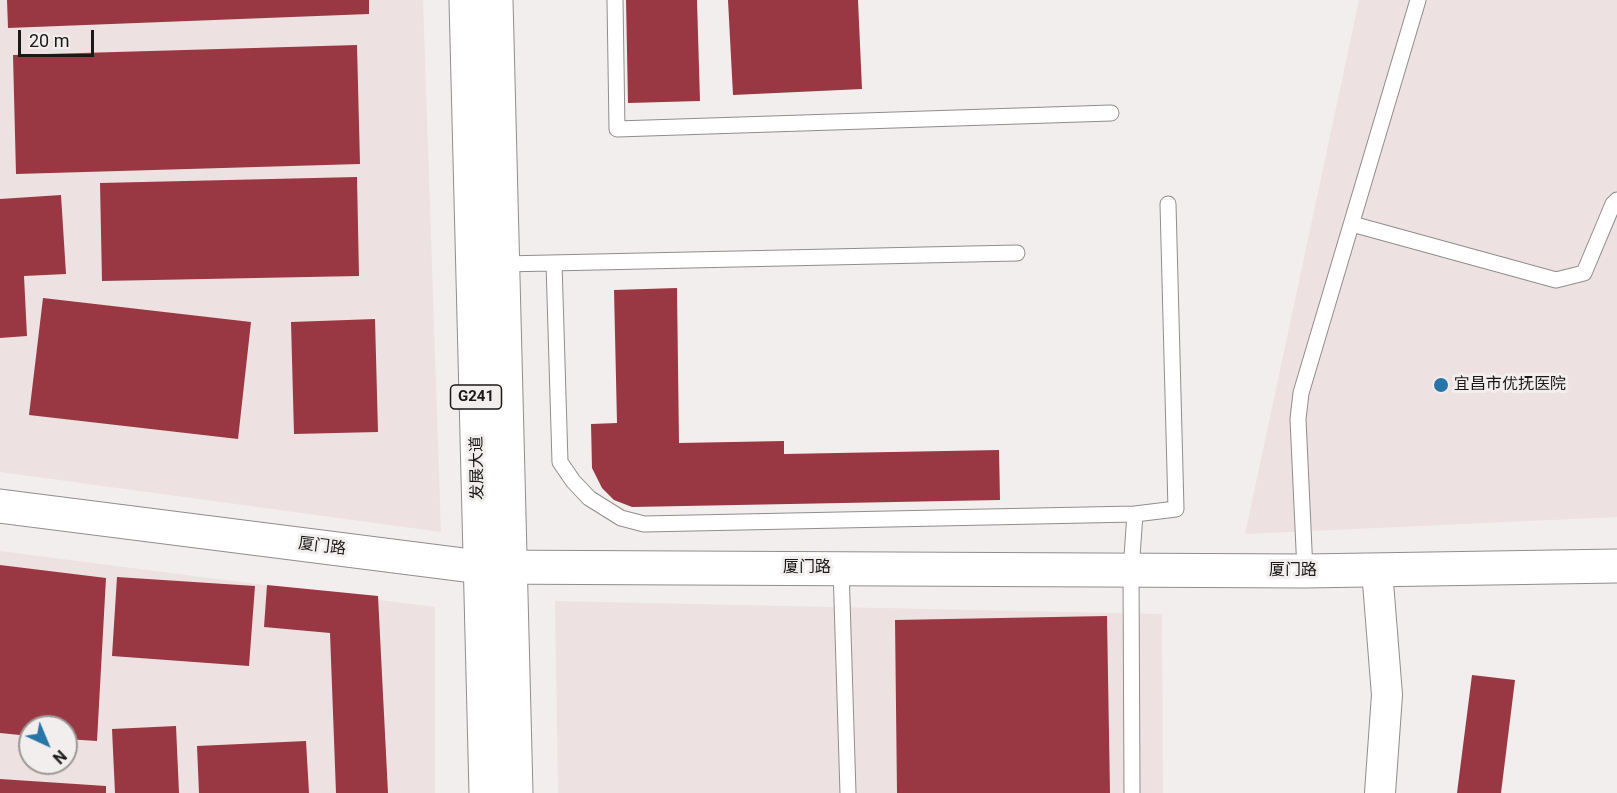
<!DOCTYPE html>
<html>
<head>
<meta charset="utf-8">
<style>
  body { margin:0 }
  #map { position:relative; width:1617px; height:793px; overflow:hidden; background:#f2eeee; font-family:Roboto,sans-serif }
  canvas { display:block }
  .north { position:absolute; left:18px; top:715px; width:60px; height:60px; box-sizing:border-box; background:#f2eeee; border:2px solid #9c9898; border-radius:50%; rotate:136deg; font-size:16px; font-weight:700; line-height:24px; text-align:center; color:#1a1818 }
  .north::after { content:''; display:block; margin:auto; width:21px; height:27px; background:#2875a7; clip-path:polygon(50% 0,100% 100%,50% 72%,0 100%) }
  .scale { position:absolute; left:18px; top:30px; width:76px; height:27px; box-sizing:border-box; border:3px solid #1a1818; border-top:0; padding-left:8px; font-size:18px; line-height:21px; white-space:nowrap; color:#1a1818; -webkit-text-stroke:4px #f2eeee; paint-order:stroke }
</style>
</head>
<body>
<div id="map">
<canvas width="1617" height="793"></canvas>
<div class="north">N</div>
<div class="scale">20 m</div>
</div>
<script>
const c = document.querySelector('canvas').getContext('2d');
c.lineJoin = 'round';
function paint(path, color) { c.fillStyle = color; c.fill(path, 'evenodd'); }
const shape = rows => new Path2D(rows.map(r => 'M' + r).join(''));
function trace(path, color, width, dash) { c.strokeStyle = color; c.lineWidth = width; c.lineCap = dash ? 'butt' : 'round'; c.setLineDash(dash || []); c.stroke(path); }
function label(font, color, halo, rows, align = 'center') {
  c.font = font + ' Roboto,"Noto Sans SC",sans-serif'; c.lineWidth = 6; c.setLineDash([]); c.textBaseline = 'middle'; c.strokeStyle = halo; c.fillStyle = color; for (const [text, x, y, turn = 0] of rows) {
    c.save(); c.translate(x, y); c.rotate((+turn || 0) * Math.PI / 180); c.textAlign = isNaN(turn) ? turn : align; if (halo) c.strokeText(text, 0, 0); c.fillText(text, 0, 0); c.restore();
  }
}
paint(shape([
  [0,0,423,0,441,532,0,472],
  [1359,0,1617,0,1617,517,1245,534],
  [0,551,435,607,435,793,0,793],
  [30,727,66,727,66,763,30,763],
  [555,601,1162,614,1163,793,558,793]
]), '#eee1e1');
paint(shape([
  [7,0,369,0,369,14,8,28],
  [626,0,697,0,700,101,628,103],
  [728,0,858,0,862,89,733,95],
  [357,45,360,164,16,174,13,55],
  [357,177,359,276,102,281,100,183],
  [61,195,66,274,24,276,27,336,0,338,0,199],
  [677,288,679,443,784,441,784,454,999,450,1000,500,632,507,614,500,602,488,592,468,591,424,617,423,614,290],
  [43,298,251,322,238,439,29,415],
  [375,319,378,432,294,434,291,322],
  [0,565,106,578,97,741,66,739,66,727,30,727,30,736,0,733],
  [117,577,255,586,249,666,112,656],
  [267,585,378,596,388,793,336,793,330,633,264,627],
  [1107,616,1110,793,897,793,895,620],
  [1472,675,1515,680,1501,793,1457,793],
  [176,726,179,793,115,793,112,729],
  [306,741,309,793,199,793,197,746],
  [0,779,106,786,106,793,0,793]
]), '#993842');
const lane = shape([
  [615,0,617,129,1111,113],
  [1352,224,1556,280,1584,273,1613,204,1617,200],
  [554,263,560,462,573,481,589,498,621,518,644,524,1135,514,1131,570,1132,793],
  [503,264,1017,253],
  [1135,514,1176,509,1168,204],
  [841,568,848,793],
  [1305,571,1298,419,1301,393,1418,0]
]);
const street = shape([
  [1377,570,1387,695,1380,793]
]);
const secondary = shape([
  [0,506,480,567,1305,571,1617,566]
]);
const highway = shape([
  [466,0,486,793],
  [496,0,516,793]
]);
trace(lane, '#908d8d', 17);
trace(street, '#908d8d', 32);
trace(secondary, '#908d8d', 35);
trace(highway, '#908d8d', 35);
trace(lane, '#fff', 15);
trace(street, '#fff', 30);
trace(secondary, '#fff', 33);
trace(highway, '#fff', 33);
for (const [x, y, r, color] of [
  [1441,385,8,"#2875a7"]
]) { const dot = new Path2D(); dot.arc(x, y, r, 0, 2 * Math.PI); c.fillStyle = color; c.fill(dot); trace(dot, '#f2eeee', 2); }
for (const [x, y, w] of [
  [476,397,51]
]) { const box = new Path2D(); box.roundRect(x - w / 2, y - 12, w, 24, 4.5); c.fillStyle = '#f2eeee'; c.fill(box); trace(box, '#1a1818', 1.5); }
label('bold 15px', '#1a1818', null, [
  ["G241",476,397]
]);
label('16px', '#1a1818', '#f2eeee', [
  ["宜昌市优抚医院",1454,385]
], 'left');
label('16px', '#1a1818', '#f2eeee', [
  ["发展大道",478,468,-91],
  ["厦门路",322,547,7],
  ["厦门路",807,568],
  ["厦门路",1293,571]
]);
</script>
</body>
</html>
